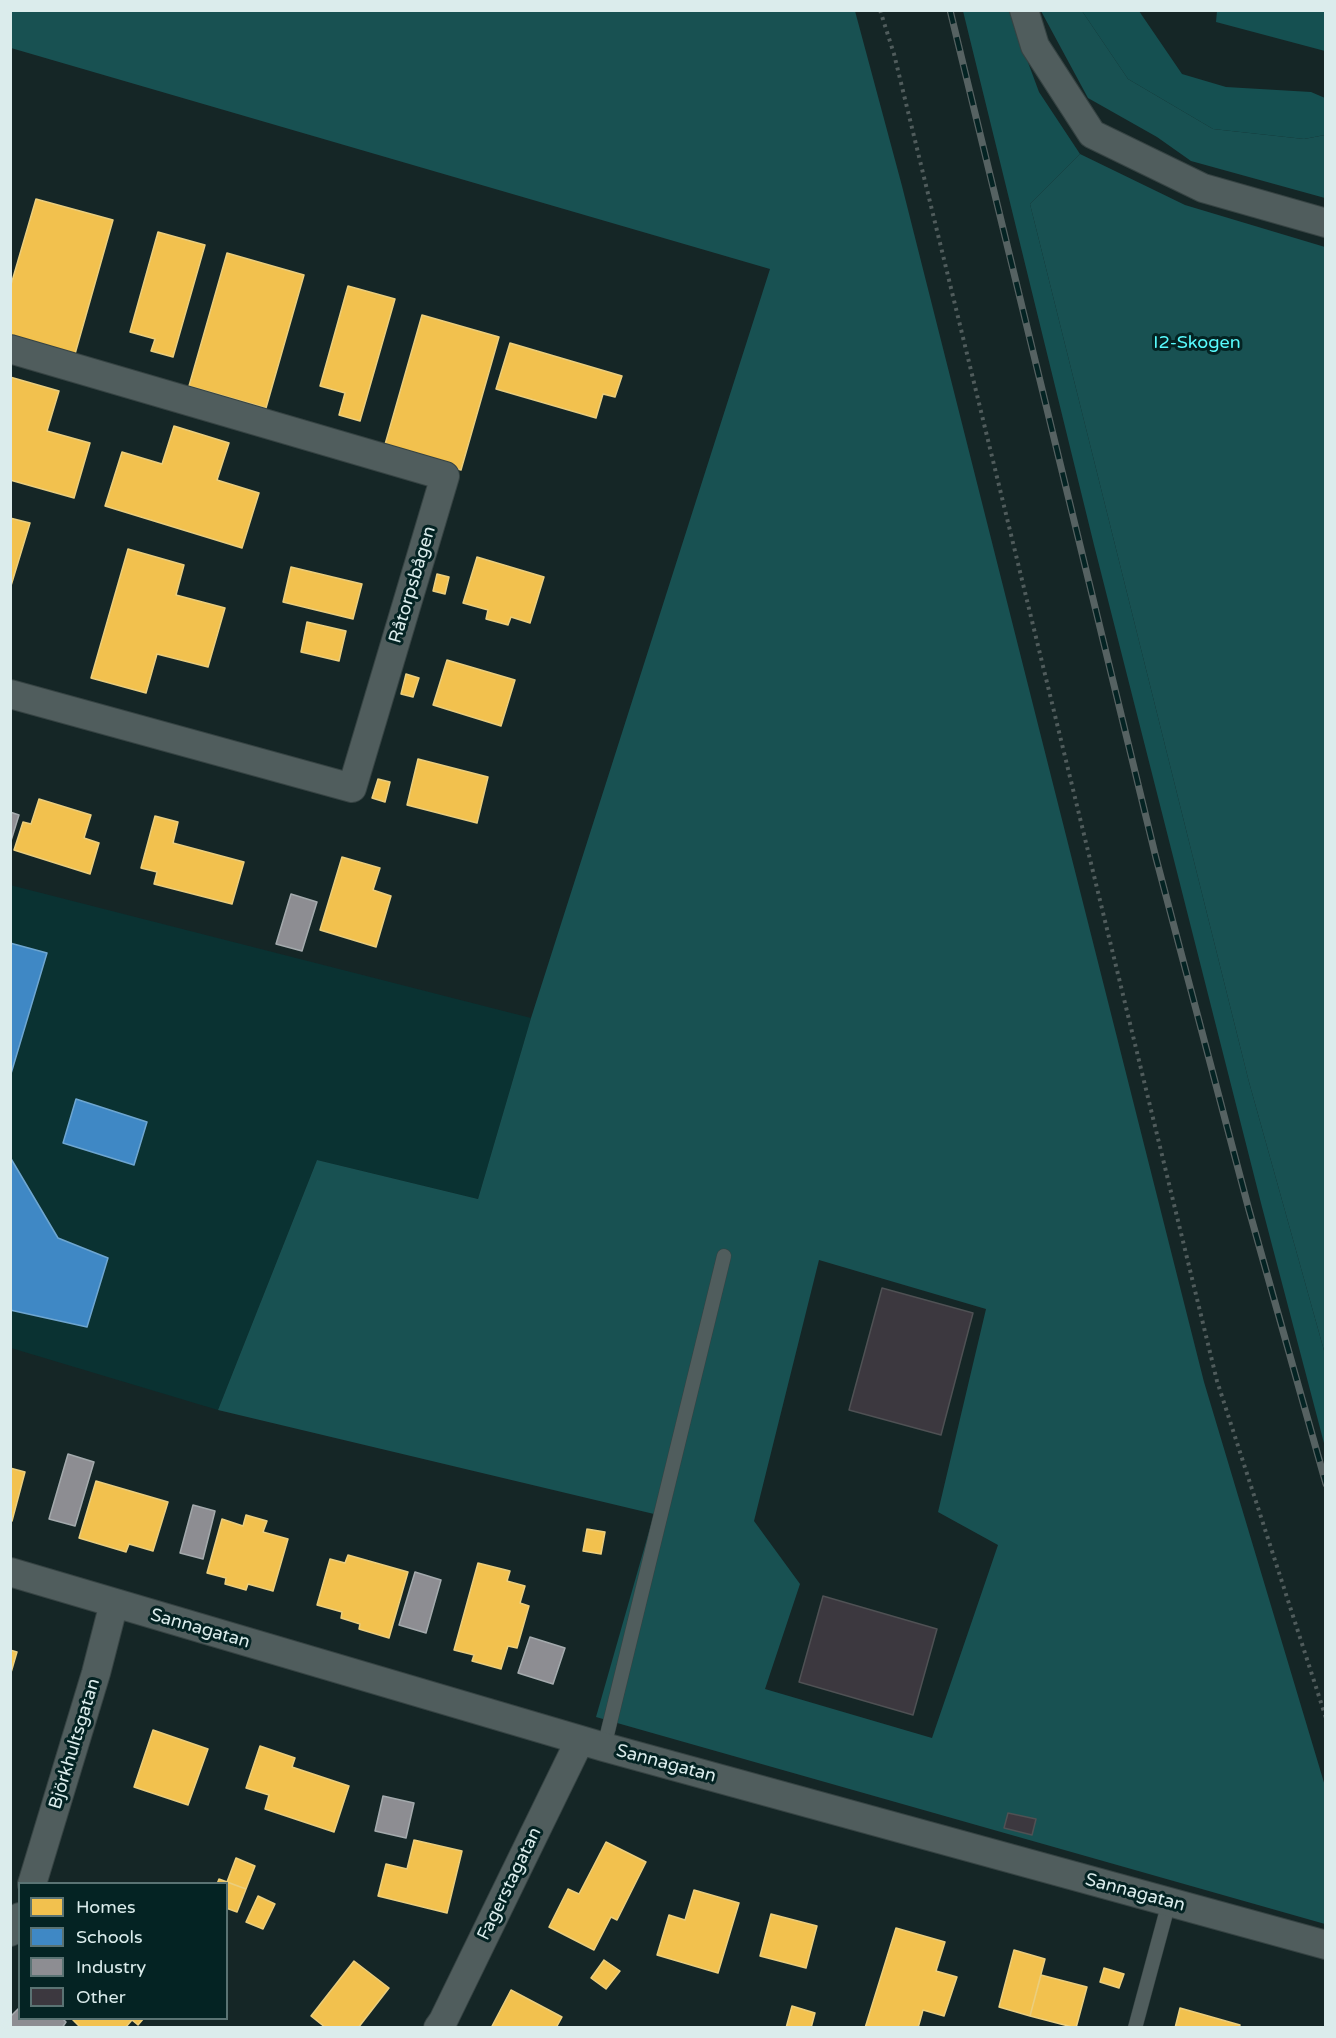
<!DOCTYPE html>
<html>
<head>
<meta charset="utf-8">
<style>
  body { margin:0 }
  #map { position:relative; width:1336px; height:2038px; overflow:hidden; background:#152626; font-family:"Varela Round",sans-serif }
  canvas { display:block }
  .frame { position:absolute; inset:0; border:12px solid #dbecec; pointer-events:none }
  .legend { position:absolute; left:18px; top:1882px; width:210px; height:138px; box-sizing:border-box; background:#042323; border:2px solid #5a7373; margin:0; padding:8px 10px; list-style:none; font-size:18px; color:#dbecec }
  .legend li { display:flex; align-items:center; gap:12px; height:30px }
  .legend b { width:30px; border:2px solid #5a7373 }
</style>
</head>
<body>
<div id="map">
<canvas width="1336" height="2038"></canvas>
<div class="frame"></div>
<ul class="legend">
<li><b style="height:16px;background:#f2c14e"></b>Homes</li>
<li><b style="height:16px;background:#3f88c5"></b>Schools</li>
<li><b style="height:16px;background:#8d8d92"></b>Industry</li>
<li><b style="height:16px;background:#3c383f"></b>Other</li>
</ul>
</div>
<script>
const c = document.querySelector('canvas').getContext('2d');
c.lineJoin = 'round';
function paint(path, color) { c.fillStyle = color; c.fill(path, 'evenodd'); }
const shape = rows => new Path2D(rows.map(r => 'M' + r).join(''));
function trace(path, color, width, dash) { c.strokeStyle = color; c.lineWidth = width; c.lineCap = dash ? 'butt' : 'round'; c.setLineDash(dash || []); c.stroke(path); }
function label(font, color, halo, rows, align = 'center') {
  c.font = font + ' "Varela Round",sans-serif'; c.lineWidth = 6; c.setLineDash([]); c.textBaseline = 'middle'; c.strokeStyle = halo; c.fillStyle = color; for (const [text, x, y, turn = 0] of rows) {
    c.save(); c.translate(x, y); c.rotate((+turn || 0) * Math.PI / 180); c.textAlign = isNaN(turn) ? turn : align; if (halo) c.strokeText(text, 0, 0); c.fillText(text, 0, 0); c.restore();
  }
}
paint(shape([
  [10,885,531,1018,478,1199,317,1160,218,1410,11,1348]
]), '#0a3232');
paint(shape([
  [963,11,1009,11,1039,92,1080,154,1030,204,1249,1082,1325,1354,1325,1447,1262,1207,1094,545],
  [1082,11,1139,11,1182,74,1226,87,1311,92,1325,98,1325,135,1304,139,1213,129,1128,79],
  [1217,11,1325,11,1325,51,1216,22]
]), '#155051');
paint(shape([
  [10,11,855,11,902,186,1204,1382,1325,1786,1325,1924,596,1717,654,1514,218,1410,317,1160,478,1199,531,1018,770,269,11,48],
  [819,1260,986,1309,938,1512,998,1545,932,1738,765,1689,800,1584,754,1521],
  [1041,11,1082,11,1128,79,1213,129,1304,139,1325,135,1325,198,1191,161,1157,137,1088,98],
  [1080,154,1185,205,1325,247,1325,1354,1249,1082,1030,204]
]), '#185152');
const homes = shape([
  [36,199,113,220,75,354,10,335,10,288,36,199],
  [158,232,205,245,173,357,151,351,155,339,130,332,158,232],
  [227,253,304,275,266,408,189,386,227,253],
  [348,286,395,299,360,421,339,415,345,393,320,386,348,286],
  [422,315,499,337,461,470,384,448,422,315],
  [510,343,622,376,615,397,603,394,596,418,496,389,510,343],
  [10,377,59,391,47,431,90,443,74,498,10,480,10,377],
  [174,426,229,443,217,480,259,493,242,548,105,506,122,452,162,464,174,426],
  [10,518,30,523,10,589,10,518],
  [128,549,184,565,176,595,225,608,208,667,157,654,146,693,91,678,128,549],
  [477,557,544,577,530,623,511,617,508,625,486,619,488,610,463,603,477,557],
  [291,567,362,584,353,619,283,602,291,567],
  [437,574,449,577,445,594,433,591,437,574],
  [307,622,346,631,339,661,301,652,307,622],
  [447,660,515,680,501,726,433,705,447,660],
  [406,674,419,678,413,697,401,694,406,674],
  [418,759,488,777,477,823,407,805,418,759],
  [378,779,390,782,385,802,372,798,378,779],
  [39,799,91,815,84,838,99,843,90,874,14,850,23,822,31,824,39,799],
  [155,816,178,822,173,843,244,862,232,904,154,884,157,872,141,868,155,816],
  [342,857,380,868,373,890,391,896,376,947,320,930,342,857],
  [10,1468,25,1472,12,1521,10,1521,10,1468],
  [96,1481,168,1502,153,1551,129,1544,126,1552,79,1538,96,1481],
  [246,1515,267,1521,263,1532,288,1539,273,1591,248,1584,246,1590,225,1584,226,1578,207,1573,222,1519,243,1526,246,1515],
  [587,1529,605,1532,601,1554,583,1551,587,1529],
  [348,1555,408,1572,389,1638,359,1629,360,1624,341,1618,342,1612,317,1605,330,1559,345,1563,348,1555],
  [478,1563,510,1571,507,1581,525,1586,520,1603,529,1606,517,1648,508,1646,501,1669,472,1661,474,1655,454,1650,478,1563],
  [10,1650,17,1652,10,1676,10,1650],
  [153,1730,208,1749,188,1805,134,1787,153,1730],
  [260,1746,295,1758,292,1767,349,1786,334,1832,265,1809,269,1795,246,1788,260,1746],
  [414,1840,462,1851,447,1913,378,1896,386,1864,407,1869,414,1840],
  [606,1842,646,1862,617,1920,611,1917,594,1950,549,1927,568,1889,579,1894,606,1842],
  [236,1858,255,1866,246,1889,227,1882,236,1858],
  [219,1879,246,1889,237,1912,226,1908,226,1884,217,1884,219,1879],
  [694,1890,739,1903,718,1973,657,1955,669,1915,685,1920,694,1890],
  [258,1896,275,1904,263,1929,246,1922,258,1896],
  [771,1914,817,1926,806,1968,760,1956,771,1914],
  [896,1928,945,1942,936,1971,957,1977,944,2016,923,2010,918,2028,865,2028,896,1928],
  [1014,1950,1045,1959,1030,2016,999,2007,1014,1950],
  [604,1960,620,1971,606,1989,591,1978,604,1960],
  [354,1961,389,1988,358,2028,326,2028,311,2016,354,1961],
  [1104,1968,1124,1974,1119,1988,1100,1982,1104,1968],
  [1041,1975,1087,1987,1076,2028,1030,2016,1041,1975],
  [511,1990,562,2017,556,2028,491,2028,511,1990],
  [792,2006,815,2013,811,2028,786,2028,792,2006],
  [1180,2008,1240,2025,1239,2028,1175,2028,1180,2008],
  [71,2018,144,2018,138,2025,132,2020,125,2028,81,2028,71,2018]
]);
paint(homes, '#f2c14e');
trace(homes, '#ebce7d', 1.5);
const schools = shape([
  [10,943,47,953,10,1077,10,943],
  [76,1099,147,1122,134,1165,63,1143,76,1099],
  [10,1157,58,1238,108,1258,87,1327,10,1310,10,1157]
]);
paint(schools, '#3f88c5');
trace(schools, '#6ea6d1', 1.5);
const industry = shape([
  [10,812,19,815,10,844,10,812],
  [291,894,317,902,302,951,276,944,291,894],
  [68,1454,94,1462,75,1526,49,1519,68,1454],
  [193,1505,215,1511,203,1559,180,1553,193,1505],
  [415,1572,441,1580,426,1633,399,1625,415,1572],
  [530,1637,565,1648,553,1684,518,1673,530,1637],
  [383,1796,414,1803,406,1838,375,1831,383,1796],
  [20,2007,20,2018,62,2018,66,2022,62,2028,13,2028,10,2026,10,2017,20,2007]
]);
paint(industry, '#8d8d92');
trace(industry, '#a4aaad', 1.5);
const building = shape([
  [882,1288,973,1313,941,1435,849,1410,882,1288],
  [823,1596,937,1629,913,1715,799,1682,823,1596],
  [1008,1813,1036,1819,1032,1835,1004,1828,1008,1813]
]);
paint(building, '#3c383f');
trace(building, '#4f5154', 1.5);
const lane = shape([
  [604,1747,724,1256],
  [1135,2028,1169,1902]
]);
const street = shape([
  [1024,10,1035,46,1092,134,1203,188,1326,223],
  [10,349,445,476,352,788,10,694],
  [10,1572,604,1747,1326,1945],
  [32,1884,96,1673,114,1603],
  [10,1932,20,1917],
  [438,2028,443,2021,580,1740]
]);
trace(lane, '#364343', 15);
trace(street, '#364343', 30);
trace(shape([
  [880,10,894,54,1217,1381,1326,1718]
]), '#505c5c', 4, [3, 4.5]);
trace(lane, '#505d5d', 14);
trace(street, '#505d5d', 28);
const rail = shape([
  [950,10,1156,858,1249,1210,1326,1484]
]);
trace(rail, '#566262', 7);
trace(rail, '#042323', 4.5, [14]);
label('18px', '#58fbfd', '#042323', [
  ["I2-Skogen",1197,343]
]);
label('18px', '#dbecec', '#042323', [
  ["Råtorpsbågen",413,585,-73],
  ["Sannagatan",200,1629,16],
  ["Björkhultsgatan",75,1744,-73],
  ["Sannagatan",666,1764,15],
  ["Fagerstagatan",510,1884,-64],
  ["Sannagatan",1135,1893,15]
]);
</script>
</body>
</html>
